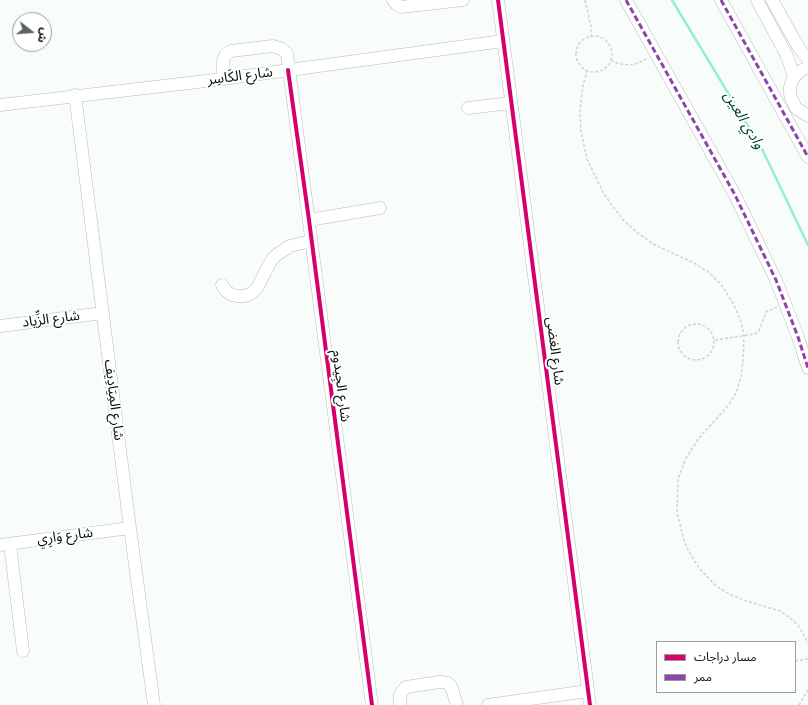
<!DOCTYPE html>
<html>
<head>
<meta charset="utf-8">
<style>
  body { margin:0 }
  #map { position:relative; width:808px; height:705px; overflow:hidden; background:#f8fcfa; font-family:Raleway,"Noto Sans Arabic",sans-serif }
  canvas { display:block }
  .legend { position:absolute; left:656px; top:641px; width:140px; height:52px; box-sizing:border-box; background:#fff; border:1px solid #9a9f9e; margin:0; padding:5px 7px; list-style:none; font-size:12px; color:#03100c }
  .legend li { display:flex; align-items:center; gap:8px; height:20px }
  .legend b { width:20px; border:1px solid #9a9f9e }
  .north { position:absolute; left:12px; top:12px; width:40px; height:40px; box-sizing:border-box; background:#fff; border:1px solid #9a9f9e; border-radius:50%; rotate:107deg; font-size:11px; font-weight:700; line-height:16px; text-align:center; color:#03100c }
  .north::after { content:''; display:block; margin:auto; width:14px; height:18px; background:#59635f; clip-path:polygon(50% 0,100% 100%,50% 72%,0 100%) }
</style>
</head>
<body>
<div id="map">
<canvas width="808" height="705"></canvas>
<ul class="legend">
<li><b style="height:5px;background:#d6006c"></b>مسار دراجات</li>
<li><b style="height:5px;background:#8e44ad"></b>ممر</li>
</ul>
<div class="north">ش</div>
</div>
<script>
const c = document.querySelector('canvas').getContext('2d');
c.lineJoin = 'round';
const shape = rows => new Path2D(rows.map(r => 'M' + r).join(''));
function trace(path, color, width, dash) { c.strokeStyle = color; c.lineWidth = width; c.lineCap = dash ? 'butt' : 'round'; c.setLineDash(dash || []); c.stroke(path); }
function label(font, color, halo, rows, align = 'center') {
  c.font = font + ' Raleway,"Noto Sans Arabic",sans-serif'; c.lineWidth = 4; c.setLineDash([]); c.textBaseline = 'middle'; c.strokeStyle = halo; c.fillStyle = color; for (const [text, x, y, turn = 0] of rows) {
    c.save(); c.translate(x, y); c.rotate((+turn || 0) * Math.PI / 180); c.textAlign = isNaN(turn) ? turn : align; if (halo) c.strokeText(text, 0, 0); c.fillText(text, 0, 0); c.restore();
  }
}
trace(shape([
  [672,0,763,151,808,245]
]), '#93efd6', 2.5);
const minor = shape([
  [393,0,396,4,401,7,463,0],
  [498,0,590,705],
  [626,0,735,195,776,280,798,337,808,368],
  [721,0,808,157],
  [757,0,787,56,794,77],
  [772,0,799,48,808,59],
  [808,67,802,70,794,77,790,87,790,93,791,98,796,108,808,116],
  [223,79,223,60,226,54,231,51,273,46,282,49,287,54,372,705],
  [75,95,130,528,154,705],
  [0,105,223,79,503,41],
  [468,108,511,103],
  [309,220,380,208],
  [222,285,226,291,232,295,238,296,245,296,252,293,257,288,270,263,275,256,290,246,311,241],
  [0,326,103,313],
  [10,544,23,651],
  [0,545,130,528],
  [400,705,400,694,406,687,440,682,448,683,451,686,457,705],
  [488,705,588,691]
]);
trace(minor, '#b4bdba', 13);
trace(shape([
  [585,0,591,27,591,37],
  '576 54a18 18 0 1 1 36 0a18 18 0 1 1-36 0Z',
  [611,60,619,64,630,65,638,63,648,58],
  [587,70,583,86,580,110,581,132,587,159,603,192,613,207,625,222,638,233,653,244,694,263,710,273,723,287,734,305,741,321,744,336,743,361,741,377,736,393,728,406,698,439,685,460,678,479,677,513,685,544,692,557,700,569,716,586,731,595,744,600,780,611,789,617,798,625,808,643],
  '678 342a18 18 0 1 1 36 0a18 18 0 1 1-36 0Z',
  [715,340,755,334,759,331,766,312,777,307],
  [795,661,808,659],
  [799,705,808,690]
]), '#d1d3d2', 1.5, [3, 2]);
trace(minor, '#fefffe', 12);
trace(shape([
  [626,0,735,195,776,280,798,337,808,368],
  [721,0,808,157]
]), '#8e44ad', 3, [6, 3]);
trace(shape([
  [498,0,590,705],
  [288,70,309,220,372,705]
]), '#d6006c', 4);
label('14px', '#03100c', '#fff', [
  ["شارع الكَاسِر",240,76,-7],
  ["شارع الزِّياد",51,319,-7],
  ["شارع الغضى",555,351,83],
  ["شارع الجِيدوم",341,386,83],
  ["شارع المِيَادِيف",114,400,83],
  ["شارع وَارِي",65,536,-7]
]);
label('italic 15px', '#013f31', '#fff', [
  ["وادي العين",744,120,59]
]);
</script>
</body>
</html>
